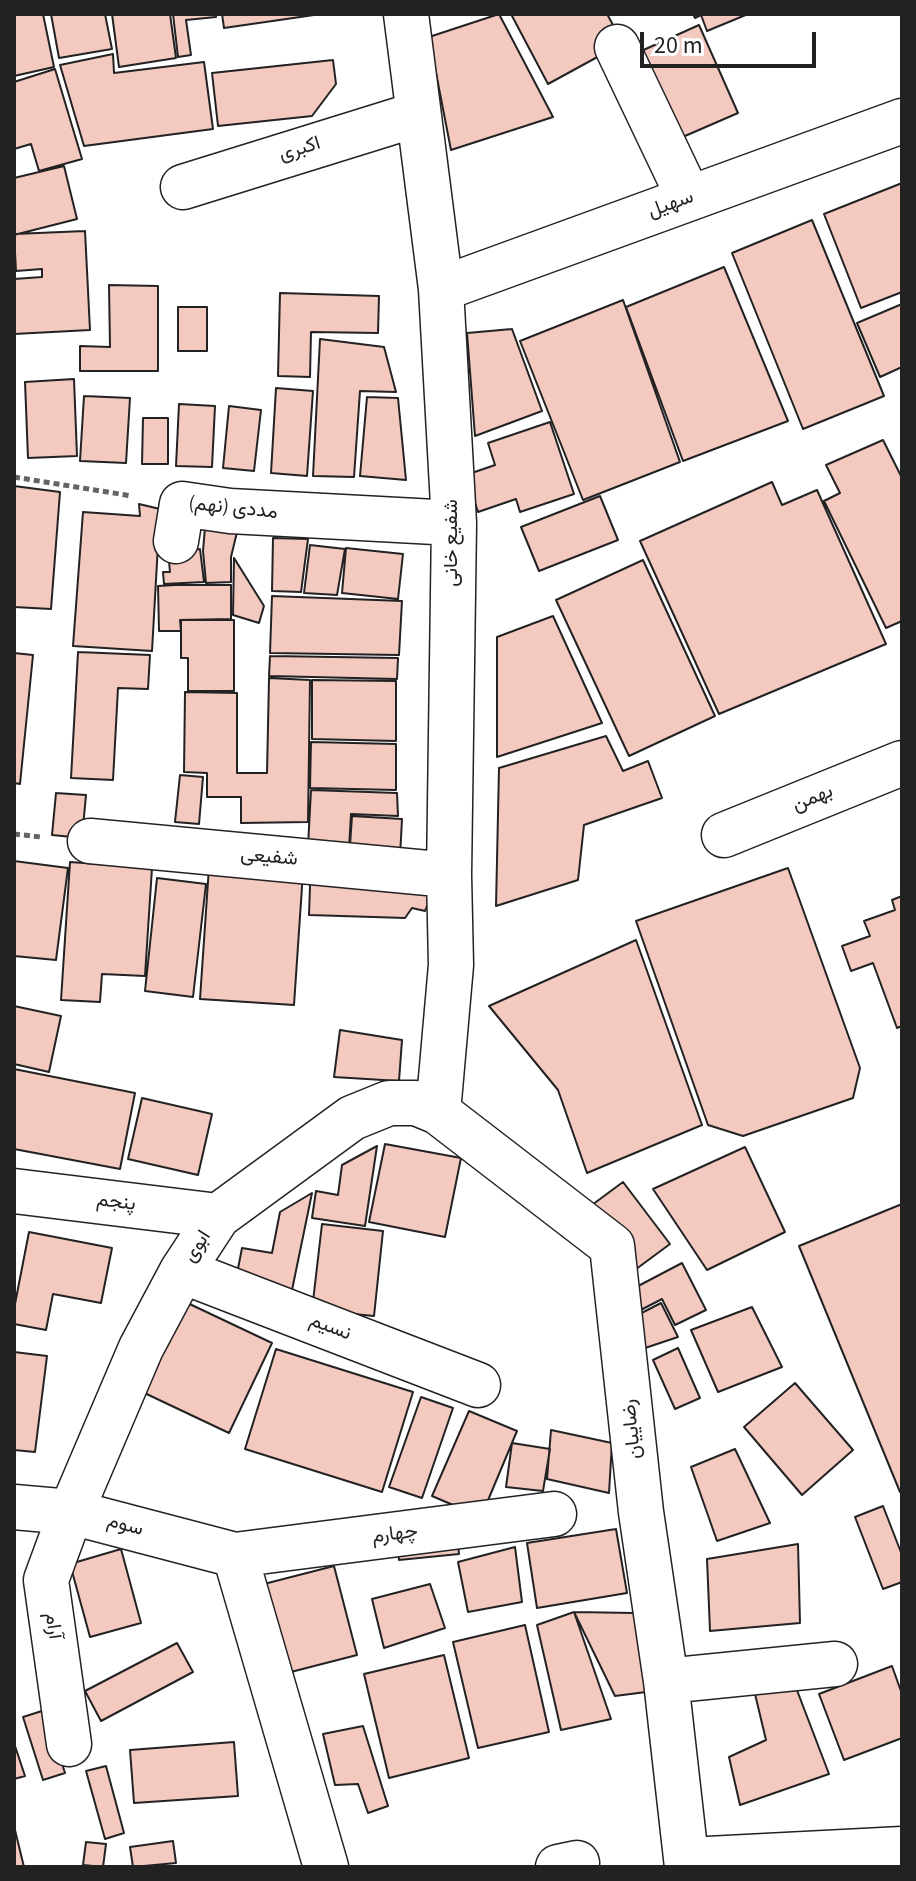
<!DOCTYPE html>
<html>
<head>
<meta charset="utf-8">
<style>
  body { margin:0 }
  #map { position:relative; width:916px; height:1881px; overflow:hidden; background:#fff; font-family:"Source Sans 3",sans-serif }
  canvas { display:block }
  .frame { position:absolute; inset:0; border:16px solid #222; pointer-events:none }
  .scale { position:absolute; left:640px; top:32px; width:176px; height:36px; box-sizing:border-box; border:4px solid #222; border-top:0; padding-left:10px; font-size:24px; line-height:28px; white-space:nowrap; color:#222; -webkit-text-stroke:6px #fff; paint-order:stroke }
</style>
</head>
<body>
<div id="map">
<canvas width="916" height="1881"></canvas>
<div class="frame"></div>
<div class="scale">20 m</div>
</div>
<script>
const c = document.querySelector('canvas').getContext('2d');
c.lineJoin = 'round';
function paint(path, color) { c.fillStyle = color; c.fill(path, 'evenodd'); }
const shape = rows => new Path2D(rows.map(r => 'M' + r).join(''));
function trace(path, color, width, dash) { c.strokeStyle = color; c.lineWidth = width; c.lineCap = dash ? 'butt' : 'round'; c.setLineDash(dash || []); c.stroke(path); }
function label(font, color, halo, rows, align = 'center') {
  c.font = font + ' "Source Sans 3",Vazirmatn,sans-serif'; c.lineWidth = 6; c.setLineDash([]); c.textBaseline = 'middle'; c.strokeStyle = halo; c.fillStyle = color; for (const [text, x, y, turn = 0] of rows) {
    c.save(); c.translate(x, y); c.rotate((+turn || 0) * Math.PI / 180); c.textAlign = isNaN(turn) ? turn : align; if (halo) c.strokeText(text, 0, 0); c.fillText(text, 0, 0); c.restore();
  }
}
const building = shape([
  [14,14,43,14,54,67,14,76,14,14],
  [51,14,105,14,112,49,59,58,51,14],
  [112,14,170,14,176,58,119,67,112,14],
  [173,14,216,14,216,17,186,20,191,55,178,57,173,14],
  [222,14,314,14,314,15,224,28,222,14],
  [499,14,553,117,451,150,429,37,499,14],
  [511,14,607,14,623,43,548,84,511,14],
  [693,14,748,14,707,31,701,15,695,18,693,14],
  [699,25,738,113,678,139,639,52,699,25],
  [113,54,114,73,204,62,213,129,84,146,60,65,113,54],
  [333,60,336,84,312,116,218,126,212,73,333,60],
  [55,69,82,159,39,171,31,144,14,149,14,82,55,69],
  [64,166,77,219,14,235,14,178,64,166],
  [902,183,902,292,861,308,824,214,902,183],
  [812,220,884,396,803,429,732,253,812,220],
  [85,231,90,330,14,334,14,279,42,277,42,269,16,271,14,234,85,231],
  [724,267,788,421,683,461,626,307,724,267],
  [109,285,158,286,158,371,80,371,80,346,110,347,109,285],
  [280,293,379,296,378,333,311,332,310,377,278,376,280,293],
  [623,300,680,462,583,500,520,341,623,300],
  [902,304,902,367,880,377,857,323,902,304],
  [178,307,207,307,207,351,178,351,178,307],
  [512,329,542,411,475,436,467,333,512,329],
  [320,339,384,347,396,392,360,391,354,477,313,476,320,339],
  [74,379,77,456,28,458,25,382,74,379],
  [276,388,313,391,307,476,271,473,276,388],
  [84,396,130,398,126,463,80,461,84,396],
  [367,397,398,398,406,480,360,476,367,397],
  [179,404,215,406,212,467,176,466,179,404],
  [229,406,261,410,254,471,223,468,229,406],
  [143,418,168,418,168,464,142,464,143,418],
  [550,422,574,494,520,512,516,499,478,512,466,475,495,465,488,443,550,422],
  [883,440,902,478,902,621,886,628,824,501,840,493,826,465,883,440],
  [772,482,782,505,817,490,886,644,719,714,640,541,772,482],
  [14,486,60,492,51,609,14,607,14,486],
  [600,496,618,540,539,571,521,527,600,496],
  [139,504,160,509,152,651,73,646,83,512,140,516,139,504],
  [205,527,238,528,231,557,231,582,206,583,203,551,205,527],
  [273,538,308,539,301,592,272,591,273,538],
  [310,545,345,549,337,595,304,593,310,545],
  [346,548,403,554,398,599,342,593,346,548],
  [200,549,204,582,164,584,163,572,170,572,168,551,200,549],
  [234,558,264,606,259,623,233,615,234,558],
  [643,560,715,716,629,756,556,600,643,560],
  [175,585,231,585,231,619,180,620,181,631,159,631,158,586,175,585],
  [272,596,402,601,399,655,270,653,272,596],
  [553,616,602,723,497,757,497,637,553,616],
  [181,620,234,620,234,691,188,691,188,658,181,658,181,620],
  [78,652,150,655,148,689,118,688,113,780,71,778,78,652],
  [14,653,33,655,20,784,14,783,14,653],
  [270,656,398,658,397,679,269,676,270,656],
  [269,678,310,680,308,822,241,823,241,797,207,797,207,773,184,772,185,692,237,693,237,773,267,773,269,678],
  [312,680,396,681,396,741,312,739,312,680],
  [606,736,623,771,648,761,662,798,584,825,578,880,496,906,499,768,606,736],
  [311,742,396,744,396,790,310,788,311,742],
  [180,775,203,777,199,824,175,822,180,775],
  [311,790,397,793,398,816,351,814,349,849,308,846,311,790],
  [56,793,86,795,82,838,52,835,56,793],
  [352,816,402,819,400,857,426,881,429,901,425,911,412,908,405,918,309,915,311,857,349,860,352,816],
  [14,861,68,868,56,960,14,956,14,861],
  [70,862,152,868,145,976,102,974,100,1002,61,1000,70,862],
  [209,867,303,872,294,1005,200,999,209,867],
  [788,868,860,1068,853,1098,743,1136,708,1125,636,921,788,868],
  [157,878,206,884,193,997,145,991,157,878],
  [902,896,902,1026,897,1028,873,963,851,971,842,946,870,936,864,921,895,910,892,900,902,896],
  [636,940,702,1125,587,1173,558,1090,489,1006,636,940],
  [14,1006,61,1016,49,1072,14,1064,14,1006],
  [340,1030,402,1040,399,1081,334,1077,340,1030],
  [14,1069,135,1093,120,1169,14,1149,14,1069],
  [142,1098,212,1114,198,1175,128,1159,142,1098],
  [385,1144,461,1158,445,1237,369,1222,385,1144],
  [377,1146,365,1226,312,1218,316,1191,338,1195,342,1165,377,1146],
  [745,1147,785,1232,707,1270,653,1189,745,1147],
  [623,1182,670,1244,620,1281,573,1219,623,1182],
  [312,1193,292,1290,236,1279,242,1248,272,1253,280,1212,312,1193],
  [902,1204,902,1491,900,1492,799,1246,902,1204],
  [322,1224,383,1231,374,1316,312,1310,322,1224],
  [29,1232,112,1248,101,1303,53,1294,46,1330,14,1324,14,1309,29,1232],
  [682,1263,706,1310,675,1325,662,1299,631,1315,621,1295,682,1263],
  [179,1299,272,1343,229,1433,136,1389,179,1299],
  [661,1303,678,1337,636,1351,626,1321,661,1303],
  [752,1307,782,1367,718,1392,691,1330,752,1307],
  [678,1348,700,1398,675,1409,653,1360,678,1348],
  [276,1349,413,1392,382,1492,245,1449,276,1349],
  [14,1352,47,1356,35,1452,14,1450,14,1352],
  [795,1383,853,1450,802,1495,744,1427,795,1383],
  [421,1397,453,1408,422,1498,389,1487,421,1397],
  [469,1411,517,1431,481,1517,432,1496,469,1411],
  [551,1430,612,1443,609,1493,547,1479,551,1430],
  [512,1443,550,1449,543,1491,506,1487,512,1443],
  [735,1449,770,1523,717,1541,691,1467,735,1449],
  [883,1506,902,1555,902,1582,883,1589,855,1517,883,1506],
  [456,1527,459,1554,399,1560,396,1535,456,1527],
  [616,1529,627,1593,537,1608,527,1543,616,1529],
  [798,1544,800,1623,710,1631,707,1559,798,1544],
  [515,1547,522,1602,468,1612,458,1562,515,1547],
  [121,1549,141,1623,90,1637,70,1564,121,1549],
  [334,1566,357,1655,287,1673,264,1584,334,1566],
  [430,1584,445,1628,384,1648,372,1599,430,1584],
  [574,1612,611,1719,561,1730,537,1625,574,1612],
  [574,1612,634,1613,646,1692,615,1696,574,1612],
  [525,1625,549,1732,478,1748,453,1642,525,1625],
  [177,1643,193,1672,101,1721,85,1691,177,1643],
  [444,1655,469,1758,389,1778,364,1674,444,1655],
  [892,1666,902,1694,902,1738,844,1760,819,1694,892,1666],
  [795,1685,829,1774,740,1805,729,1757,766,1740,755,1694,795,1685],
  [45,1710,65,1773,43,1780,23,1717,45,1710],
  [363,1726,388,1806,368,1813,358,1784,335,1785,323,1734,363,1726],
  [234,1742,238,1796,134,1803,130,1750,234,1742],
  [14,1743,25,1776,14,1779,14,1743],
  [106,1766,124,1833,105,1839,86,1771,106,1766],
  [14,1826,24,1867,14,1867,14,1826],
  [173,1841,176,1863,133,1867,130,1847,173,1841],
  [86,1842,106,1844,103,1867,83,1865,86,1842]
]);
paint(building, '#f3c9c0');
trace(building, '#222', 2);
const street = shape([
  [406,14,441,289,454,523,449,875,451,965,438,1112,612,1246,641,1512,666,1681,687,1867],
  [617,47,689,198],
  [183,187,418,114],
  [441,289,902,121],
  [176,541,182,504,230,511,454,523],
  [724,835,902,763],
  [90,841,449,875],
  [14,1191,218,1216],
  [182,1271,478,1385],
  [14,1507,71,1512,235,1555,554,1514],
  [235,1555,326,1867],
  [666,1681,835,1664],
  [69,1744,46,1580,71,1512,141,1348,182,1271,218,1216,352,1118,389,1103,416,1103,438,1112],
  [688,1860,902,1849],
  [558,1867,577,1863]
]);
trace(street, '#222', 47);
trace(shape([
  [14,477,132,496],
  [14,834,41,837]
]), '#646464', 5, [6, 4]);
trace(street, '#fff', 44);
label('20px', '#222', '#fff', [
  ["اکبری",300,150,-17],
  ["سهیل",671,205,-20],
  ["مددی (نهم)",233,509,6],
  ["شفیع خانی",453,543,-90],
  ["بهمن",813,799,-22],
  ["شفیعی",269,858,5],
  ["پنجم",116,1203,7],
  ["ابوی",198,1247,-57],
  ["نسیم",330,1328,21],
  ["رضاییان",633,1429,-96],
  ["سوم",125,1526,15],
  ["چهارم",395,1535,-7],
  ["آرام",52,1626,82]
]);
</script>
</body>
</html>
